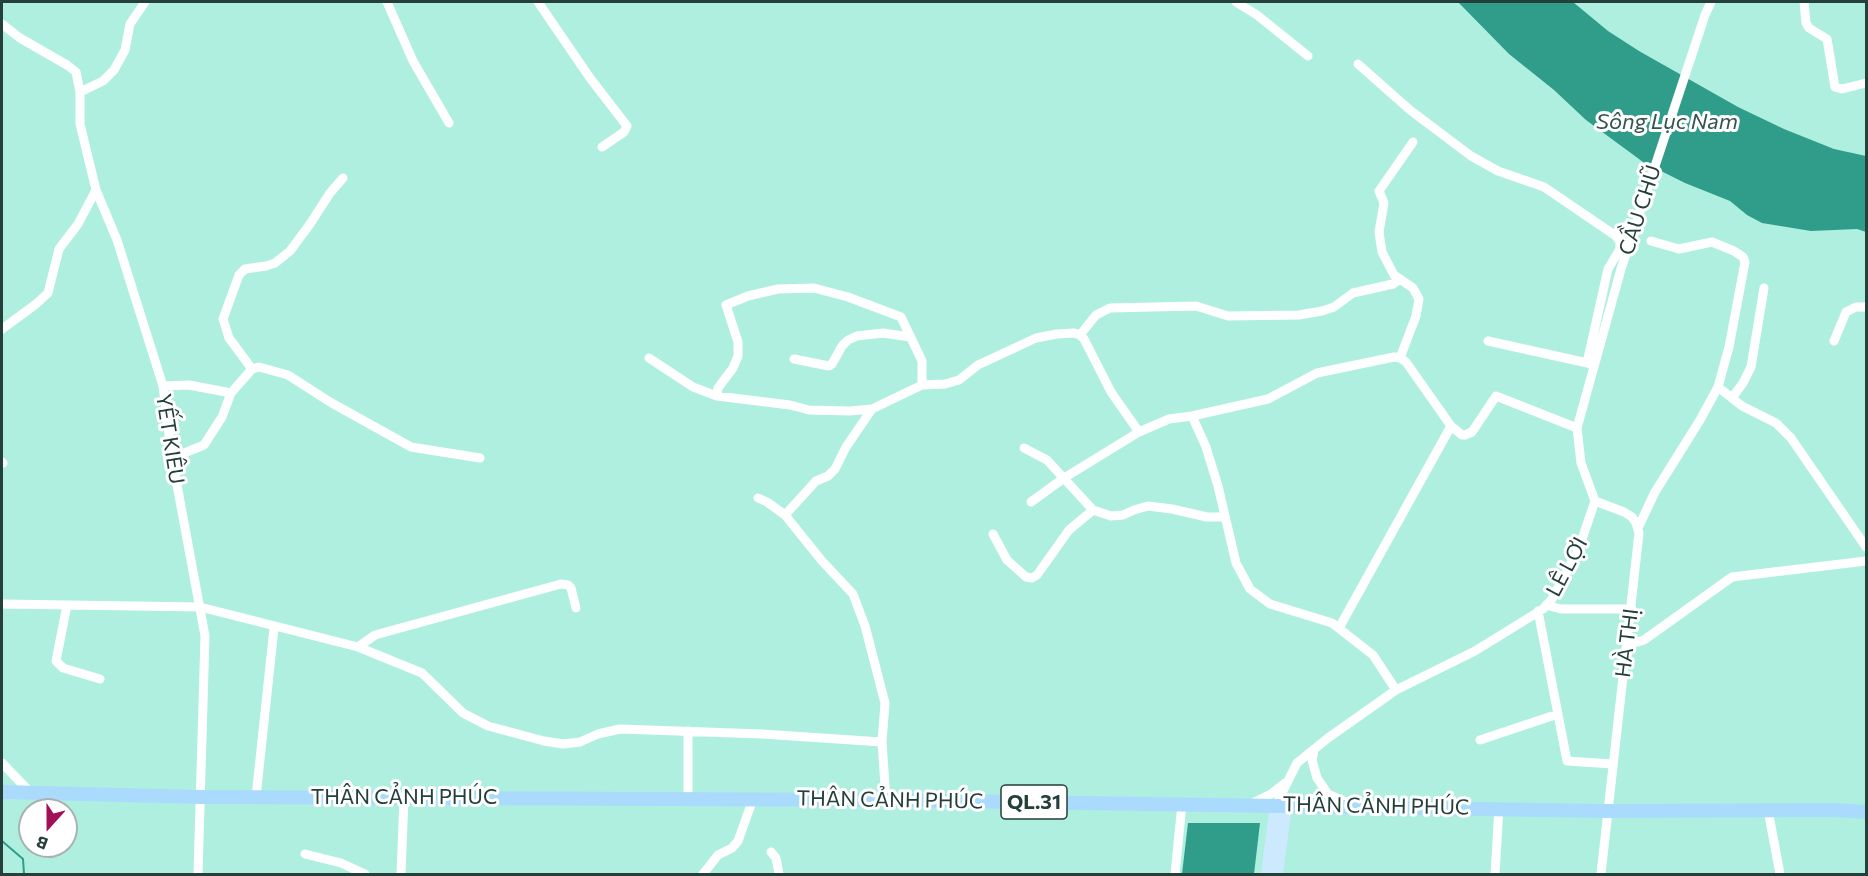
<!DOCTYPE html>
<html>
<head>
<meta charset="utf-8">
<style>
  body { margin:0 }
  #map { position:relative; width:1868px; height:876px; overflow:hidden; background:#afefe0; font-family:Commissioner,sans-serif }
  canvas { display:block }
  .frame { position:absolute; inset:0; border:3px solid #253f3a; pointer-events:none }
  .north { position:absolute; left:18px; top:798px; width:60px; height:60px; box-sizing:border-box; background:#fff; border:2px solid #a8b2b0; border-radius:50%; rotate:201deg; font-size:16px; font-weight:700; line-height:24px; text-align:center; color:#253f3a }
  .north::after { content:''; display:block; margin:auto; width:21px; height:27px; background:#a11158; clip-path:polygon(50% 0,100% 100%,50% 72%,0 100%) }
</style>
</head>
<body>
<div id="map">
<canvas width="1868" height="876"></canvas>
<div class="frame"></div>
<div class="north">B</div>
</div>
<script>
const c = document.querySelector('canvas').getContext('2d');
c.lineJoin = 'round';
function paint(path, color) { c.fillStyle = color; c.fill(path, 'evenodd'); }
const shape = rows => new Path2D(rows.map(r => 'M' + r).join(''));
function trace(path, color, width, dash) { c.strokeStyle = color; c.lineWidth = width; c.lineCap = dash ? 'butt' : 'round'; c.setLineDash(dash || []); c.stroke(path); }
function label(font, color, halo, rows, align = 'center') {
  c.font = font + ' Commissioner,sans-serif'; c.lineWidth = 6; c.setLineDash([]); c.textBaseline = 'middle'; c.strokeStyle = halo; c.fillStyle = color; for (const [text, x, y, turn = 0] of rows) {
    c.save(); c.translate(x, y); c.rotate((+turn || 0) * Math.PI / 180); c.textAlign = isNaN(turn) ? turn : align; if (halo) c.strokeText(text, 0, 0); c.fillText(text, 0, 0); c.restore();
  }
}
paint(shape([
  [1458,2,1573,2,1608,31,1639,51,1738,107,1784,129,1834,149,1866,156,1866,232,1857,229,1811,231,1762,223,1747,215,1730,201,1685,183,1643,162,1586,120,1554,90,1509,54],
  [1188,823,1260,823,1254,874,1182,874]
]), '#2f9d8a');
trace(shape([
  [2,841,23,859,24,874]
]), '#2f9d8a', 2);
trace(shape([
  [387,2,413,61,449,123],
  [538,2,590,78,627,126,624,132,602,147],
  [1236,2,1257,15,1308,56],
  [1804,2,1806,23,1809,28,1827,39,1835,87,1842,89,1866,83],
  [2,24,20,38,67,65,76,72,80,92,80,124,96,190,117,240,163,386,172,458,205,636,198,874],
  [1358,64,1410,110,1471,156,1498,171,1544,187,1616,236,1620,242,1620,249,1608,269,1587,363],
  [80,92,103,81,114,70,125,50,130,24,145,2],
  [2,329,36,304,48,293,59,249,78,224,96,190],
  [1080,335,1096,315,1110,308,1196,306,1228,316,1299,315,1322,311,1334,307,1353,293,1393,284,1399,280],
  [1488,341,1592,364],
  [1834,341,1846,312,1856,307,1866,307],
  [649,358,693,387,717,396,790,405,809,410,850,411,872,409,922,385,945,384,959,380,978,365,1036,338,1057,334,1074,333,1080,335,1084,339,1111,392,1139,432],
  [1400,358,1416,316,1419,299,1413,288,1394,275,1382,252,1379,232,1384,203,1379,191,1413,142],
  [794,359,829,366,832,364,842,346,848,340,857,336,883,333,910,337],
  [252,369,229,338,223,319,239,275,245,269,266,266,275,263,290,251,310,224,330,193,343,178],
  [163,386,189,385,231,393],
  [1718,387,1742,406,1776,423,1791,438,1866,547],
  [717,396,718,388,733,368,738,356,738,342,726,305,748,296,778,289,814,288,848,297,901,317,922,361,922,385],
  [1732,398,1743,383,1751,367,1764,288],
  [1192,416,1206,447,1218,486,1236,563,1250,589,1270,604,1332,623,1373,655,1396,690],
  [1024,448,1047,460,1093,510,1111,516,1123,515,1134,510,1148,506,1172,509,1207,517,1225,517],
  [172,458,204,445,222,417,231,393,252,369,259,367,288,375,330,402,411,447,480,458],
  [2,462,3,463],
  [758,498,767,502,785,515,822,561,853,594,865,626,885,703,882,742,886,800],
  [1595,501,1624,512,1632,517,1636,523,1639,533,1601,874],
  [1031,502,1064,478,1139,432,1169,419,1192,416,1268,399,1317,373,1394,357,1400,358,1406,362,1451,426,1462,435,1465,435,1472,432,1496,396,1577,428],
  [785,515,816,481,828,476,835,469,846,447,872,409],
  [1638,528,1655,492,1700,420,1718,387,1729,347,1745,262,1743,257,1734,251,1712,242,1679,249,1651,241],
  [993,534,1007,560,1026,577,1032,578,1037,575,1069,530,1093,510],
  [2,604,200,607,358,647,422,673,463,713,488,726,544,741,563,744,580,742,598,734,620,729,762,734,882,742],
  [67,605,56,661,63,668,100,679],
  [1546,605,1561,609,1632,609],
  [1538,611,1567,761,1613,764],
  [1339,628,1451,426],
  [1628,645,1644,640,1732,577,1866,561],
  [358,647,375,635,561,584,568,585,571,588,576,608],
  [1480,740,1558,714],
  [1314,750,1312,760,1317,778,1328,794,1353,805],
  [2,763,31,793],
  [256,797,274,628],
  [688,799,688,731],
  [1251,804,1271,794,1285,783],
  [1276,805,1297,763,1328,738,1396,690,1475,651,1543,609,1552,599,1579,548,1595,501,1581,463,1577,428,1621,269,1705,15,1711,2],
  [1768,810,1780,874],
  [771,852,776,858,779,874],
  [305,854,341,863,365,874],
  [401,874,404,798],
  [703,874,718,855,732,848,738,841,753,799],
  [1175,874,1182,804],
  [1495,874,1499,808]
]), '#fff', 9);
trace(shape([
  [1267,874,1276,805],
  [1277,874,1286,805]
]), '#cde9fd', 12);
trace(shape([
  [2,792,201,797,886,800,1607,811,1835,810,1866,812]
]), '#abdbfc', 14);
for (const [x, y, w] of [
  [1034,802,66]
]) { const box = new Path2D(); box.roundRect(x - w / 2, y - 17, w, 34, 4.5); c.fillStyle = '#fff'; c.fill(box); trace(box, '#253f3a', 1.5); }
label('bold 20px', '#253f3a', null, [
  ["QL.31",1034,802]
]);
label('21px', '#253f3a', '#fff', [
  ["CẦU CHŨ",1640,210,-72],
  ["YẾT KIÊU",170,439,81],
  ["LÊ LỢI",1567,567,-62],
  ["HÀ THỊ",1627,643,-83],
  ["THÂN CẢNH PHÚC",404,797],
  ["THÂN CẢNH PHÚC",890,800,1],
  ["THÂN CẢNH PHÚC",1376,806,1]
]);
label('italic 22px', '#35554d', '#fff', [
  ["Sông Lục Nam",1667,122]
]);
</script>
</body>
</html>
